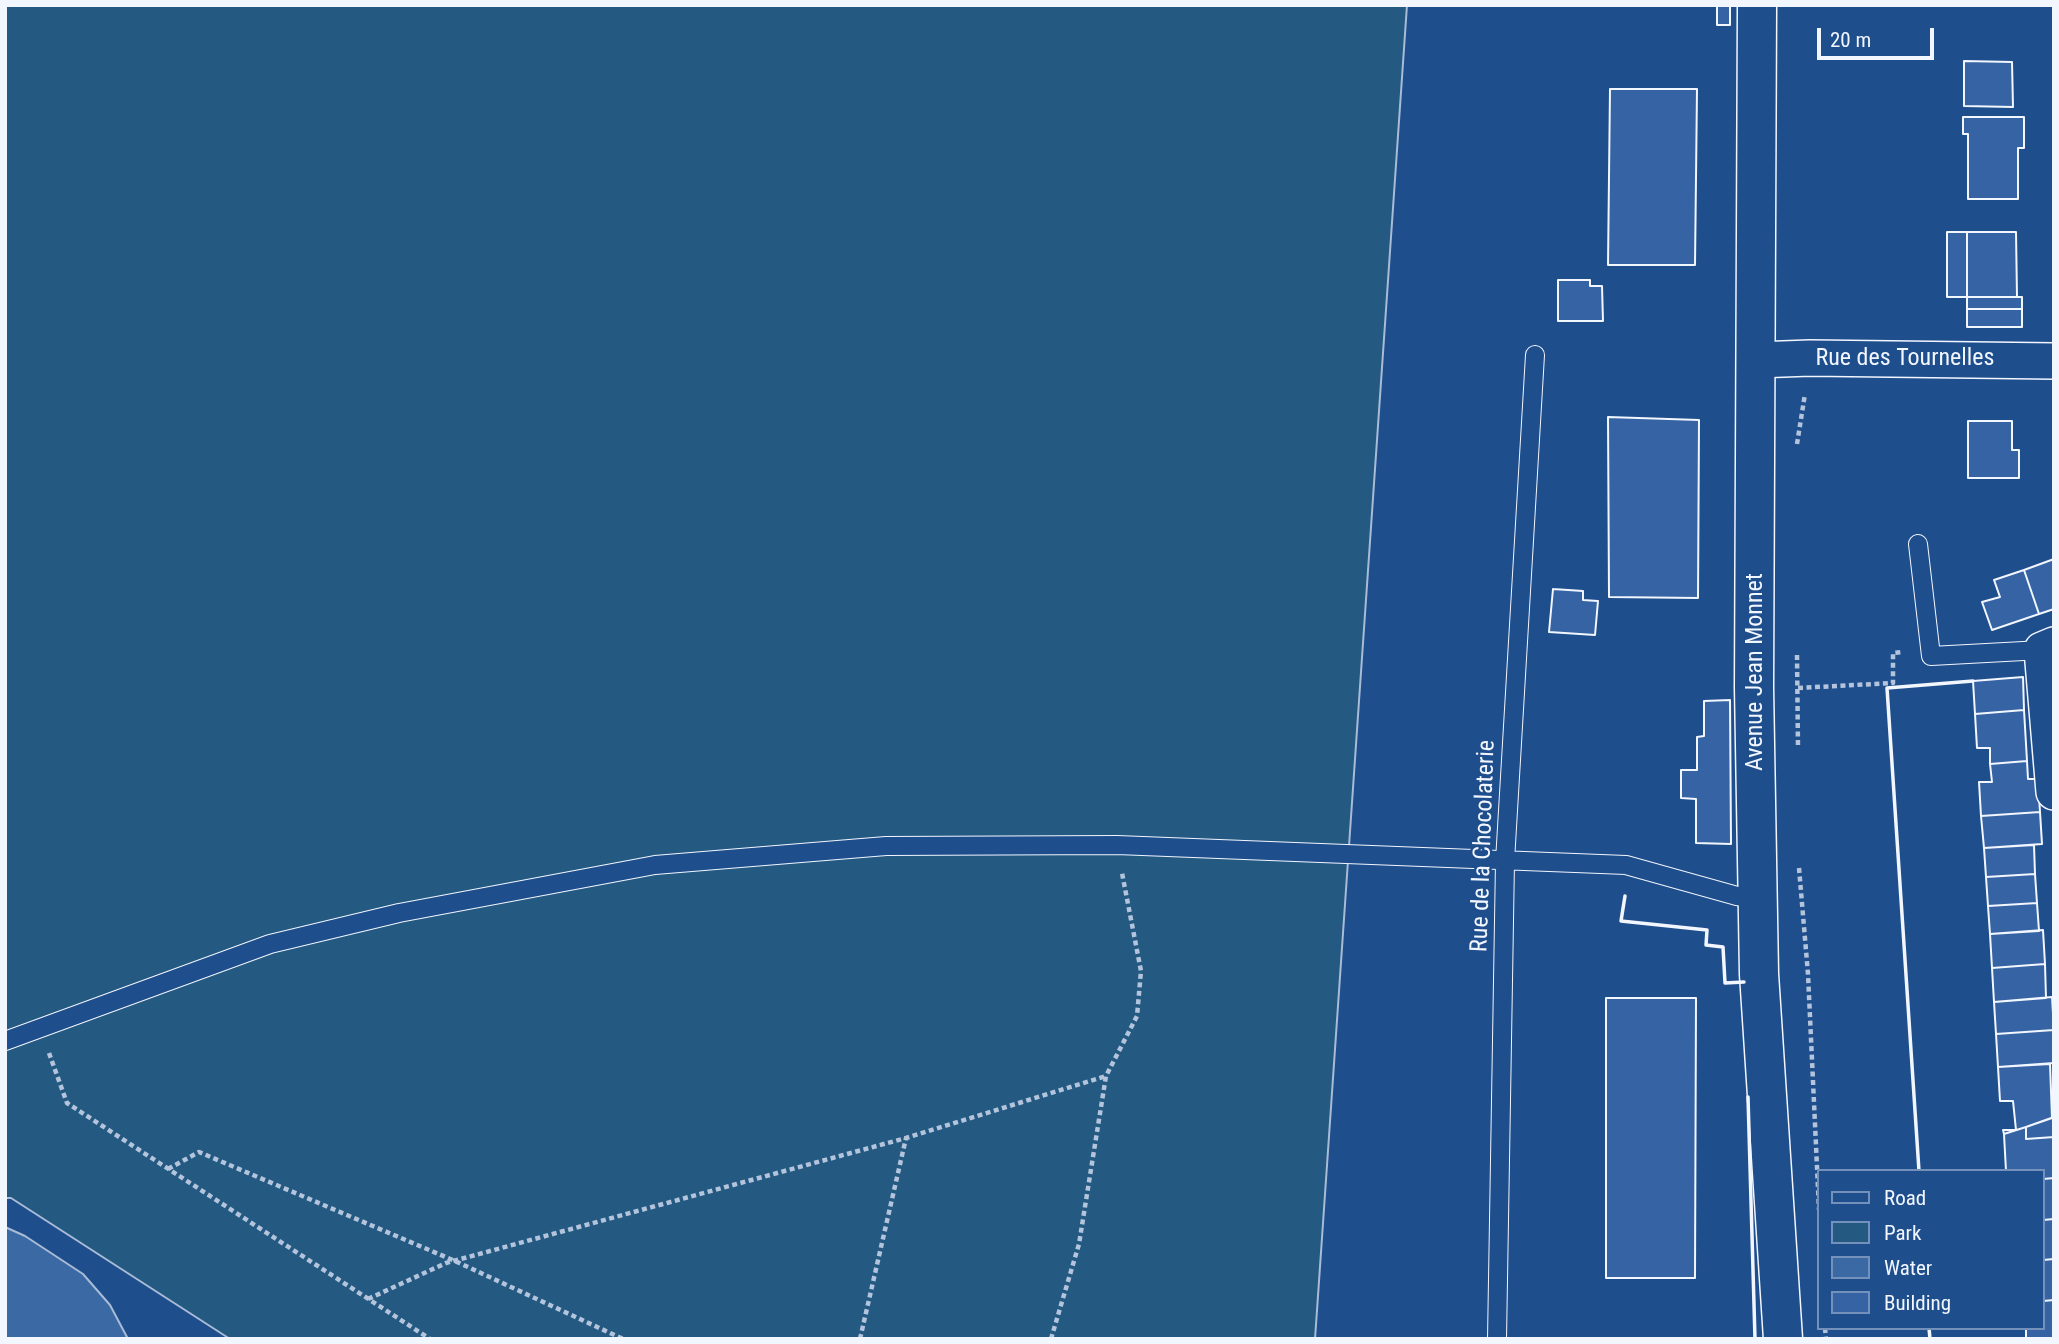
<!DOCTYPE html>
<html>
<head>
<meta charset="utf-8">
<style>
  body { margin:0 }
  #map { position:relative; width:2059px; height:1344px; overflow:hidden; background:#1f4e8c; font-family:"Roboto Condensed",sans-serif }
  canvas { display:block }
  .frame { position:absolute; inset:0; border:7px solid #f2f6ff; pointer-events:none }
  .legend { position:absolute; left:1817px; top:1169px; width:228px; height:161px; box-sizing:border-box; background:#1f4e8c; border:2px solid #7391ba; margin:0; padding:9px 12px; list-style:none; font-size:21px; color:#f2f6ff }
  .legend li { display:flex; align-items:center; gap:14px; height:35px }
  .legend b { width:35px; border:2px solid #7391ba }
  .scale { position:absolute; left:1817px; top:28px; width:117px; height:32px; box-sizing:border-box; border:4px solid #f2f6ff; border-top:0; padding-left:9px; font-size:21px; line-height:24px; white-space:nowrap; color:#f2f6ff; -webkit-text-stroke:5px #1f4e8c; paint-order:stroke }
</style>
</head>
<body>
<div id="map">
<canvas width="2059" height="1344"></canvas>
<div class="frame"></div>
<ul class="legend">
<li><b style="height:9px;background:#1f4e8c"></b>Road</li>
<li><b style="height:19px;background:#245a82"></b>Park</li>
<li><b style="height:19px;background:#3b69a3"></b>Water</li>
<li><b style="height:19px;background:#3563a3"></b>Building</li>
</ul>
<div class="scale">20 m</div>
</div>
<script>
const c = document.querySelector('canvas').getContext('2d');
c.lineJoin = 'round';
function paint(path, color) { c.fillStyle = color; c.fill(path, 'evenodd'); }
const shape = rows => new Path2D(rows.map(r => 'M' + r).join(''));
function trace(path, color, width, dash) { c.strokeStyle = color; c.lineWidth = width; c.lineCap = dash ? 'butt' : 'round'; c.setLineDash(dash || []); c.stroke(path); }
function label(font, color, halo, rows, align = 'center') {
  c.font = font + ' "Roboto Condensed",sans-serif'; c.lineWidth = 5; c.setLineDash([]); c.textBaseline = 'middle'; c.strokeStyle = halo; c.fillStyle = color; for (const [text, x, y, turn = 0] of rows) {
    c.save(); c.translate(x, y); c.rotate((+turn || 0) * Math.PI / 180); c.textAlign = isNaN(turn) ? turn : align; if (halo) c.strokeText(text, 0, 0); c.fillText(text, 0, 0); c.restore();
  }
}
const green = shape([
  [5,5,1407,5,1315,1339,230,1339,11,1198,5,1198,5,5]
]);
paint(green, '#245a82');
trace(green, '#a8bbd7', 2);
const water = shape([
  [5,1227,25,1236,83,1274,110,1305,128,1339,5,1339,5,1227]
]);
paint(water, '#3b69a3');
trace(water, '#a8bbd7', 2);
const building = shape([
  [1717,5,1730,5,1730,25,1717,25,1717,5],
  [1964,61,2012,62,2013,107,1964,106,1964,61],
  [1610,89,1697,89,1695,265,1608,265,1610,89],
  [1963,117,2024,117,2024,148,2018,148,2018,199,1968,199,1968,134,1963,134,1963,117],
  [1947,232,1967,232,1967,297,1947,297,1947,232],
  [1967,232,2016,232,2017,297,1967,297,1967,232],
  [1558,280,1590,280,1590,286,1602,286,1603,321,1558,321,1558,280],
  [1967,297,2022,297,2022,309,1967,309,1967,297],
  [1967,309,2022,309,2022,327,1967,327,1967,309],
  [1608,417,1699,420,1698,598,1609,597,1608,417],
  [1968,421,2012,421,2012,450,2019,450,2019,478,1968,478,1968,421],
  [2054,559,2054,609,2039,614,2024,570,2054,559],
  [2024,570,2039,614,1992,630,1982,602,2000,597,1994,580,2024,570],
  [1553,589,1583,591,1583,600,1598,601,1595,635,1549,632,1553,589],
  [2023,677,2024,710,1975,714,1973,681,2023,677],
  [1730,700,1731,844,1696,843,1696,799,1681,798,1681,770,1697,770,1697,737,1704,736,1704,701,1730,700],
  [2024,710,2027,761,1990,764,1990,748,1977,748,1975,714,2024,710],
  [2027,761,2028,779,2038,779,2040,812,1981,816,1979,782,1992,782,1990,764,2027,761],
  [2040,812,2042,844,1984,848,1981,816,2040,812],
  [2034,845,2035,874,1986,877,1984,848,2034,845],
  [2035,874,2037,903,1988,906,1986,877,2035,874],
  [2037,903,2039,931,1990,934,1988,906,2037,903],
  [2043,930,2045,964,1992,968,1990,934,2043,930],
  [2045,964,2046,998,1994,1002,1992,968,2045,964],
  [2052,997,2054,1030,1996,1034,1994,1002,2052,997],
  [1606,998,1696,998,1695,1278,1606,1278,1606,998],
  [2054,1030,2054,1063,1998,1067,1996,1034,2054,1030],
  [2050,1064,2052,1118,2026,1127,2004,1134,2003,1130,2016,1130,2013,1101,2000,1101,1998,1067,2050,1064],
  [2054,1117,2054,1137,2026,1139,2026,1127,2054,1117],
  [2026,1127,2026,1139,2054,1137,2054,1178,2043,1179,2043,1171,2006,1171,2004,1134,2026,1127],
  [2054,1178,2054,1219,2043,1220,2043,1179,2054,1178],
  [2054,1219,2054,1259,2043,1260,2043,1220,2054,1219],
  [2054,1259,2054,1300,2043,1301,2043,1260,2054,1259],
  [2054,1300,2054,1339,2026,1339,2026,1328,2043,1328,2043,1301,2054,1300]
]);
paint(building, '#3563a3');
trace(building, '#f2f6ff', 2);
const service = shape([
  [1918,544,1931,656,2042,650],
  [5,1041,270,944,399,913,655,865,886,846,1117,845,1626,865,1737,896,1759,899],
  [1497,1339,1505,861,1535,355]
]);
const minor = shape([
  [1756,360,1810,358,2054,361],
  [2054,645,2042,650,2054,792]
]);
const secondary = shape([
  [1757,5,1754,687,1759,974,1783,1339]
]);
trace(service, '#f2f6ff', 20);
trace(minor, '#f2f6ff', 38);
trace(secondary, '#f2f6ff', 41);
trace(shape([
  [1797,444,1805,394],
  [1797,655,1798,748],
  [1798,688,1893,683,1893,653,1902,652],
  [1799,868,1808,974,1819,1210],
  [49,1053,67,1103,430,1339],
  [168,1169,199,1152,455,1261,623,1339],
  [368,1299,446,1263,906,1138,1106,1076],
  [1825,1328,1826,1339],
  [860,1339,906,1138],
  [1051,1339,1079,1244,1106,1076,1137,1016,1141,971,1122,873]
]), '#b3c4dc', 4.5, [5, 3.5]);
trace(service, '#1f4e8c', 18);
trace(minor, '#1f4e8c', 35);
trace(secondary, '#1f4e8c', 38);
trace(shape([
  [1625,896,1621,921,1707,930,1706,945,1723,947,1725,983,1744,982],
  [1748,1097,1755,1339],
  [1919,1171,1887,688,1973,681],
  [1929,1328,1930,1339]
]), '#f2f6ff', 3.5);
label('24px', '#f2f6ff', '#1f4e8c', [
  ["Rue des Tournelles",1905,359],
  ["Avenue Jean Monnet",1756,672,-90],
  ["Rue de la Chocolaterie",1484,846,-88]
]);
</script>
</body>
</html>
